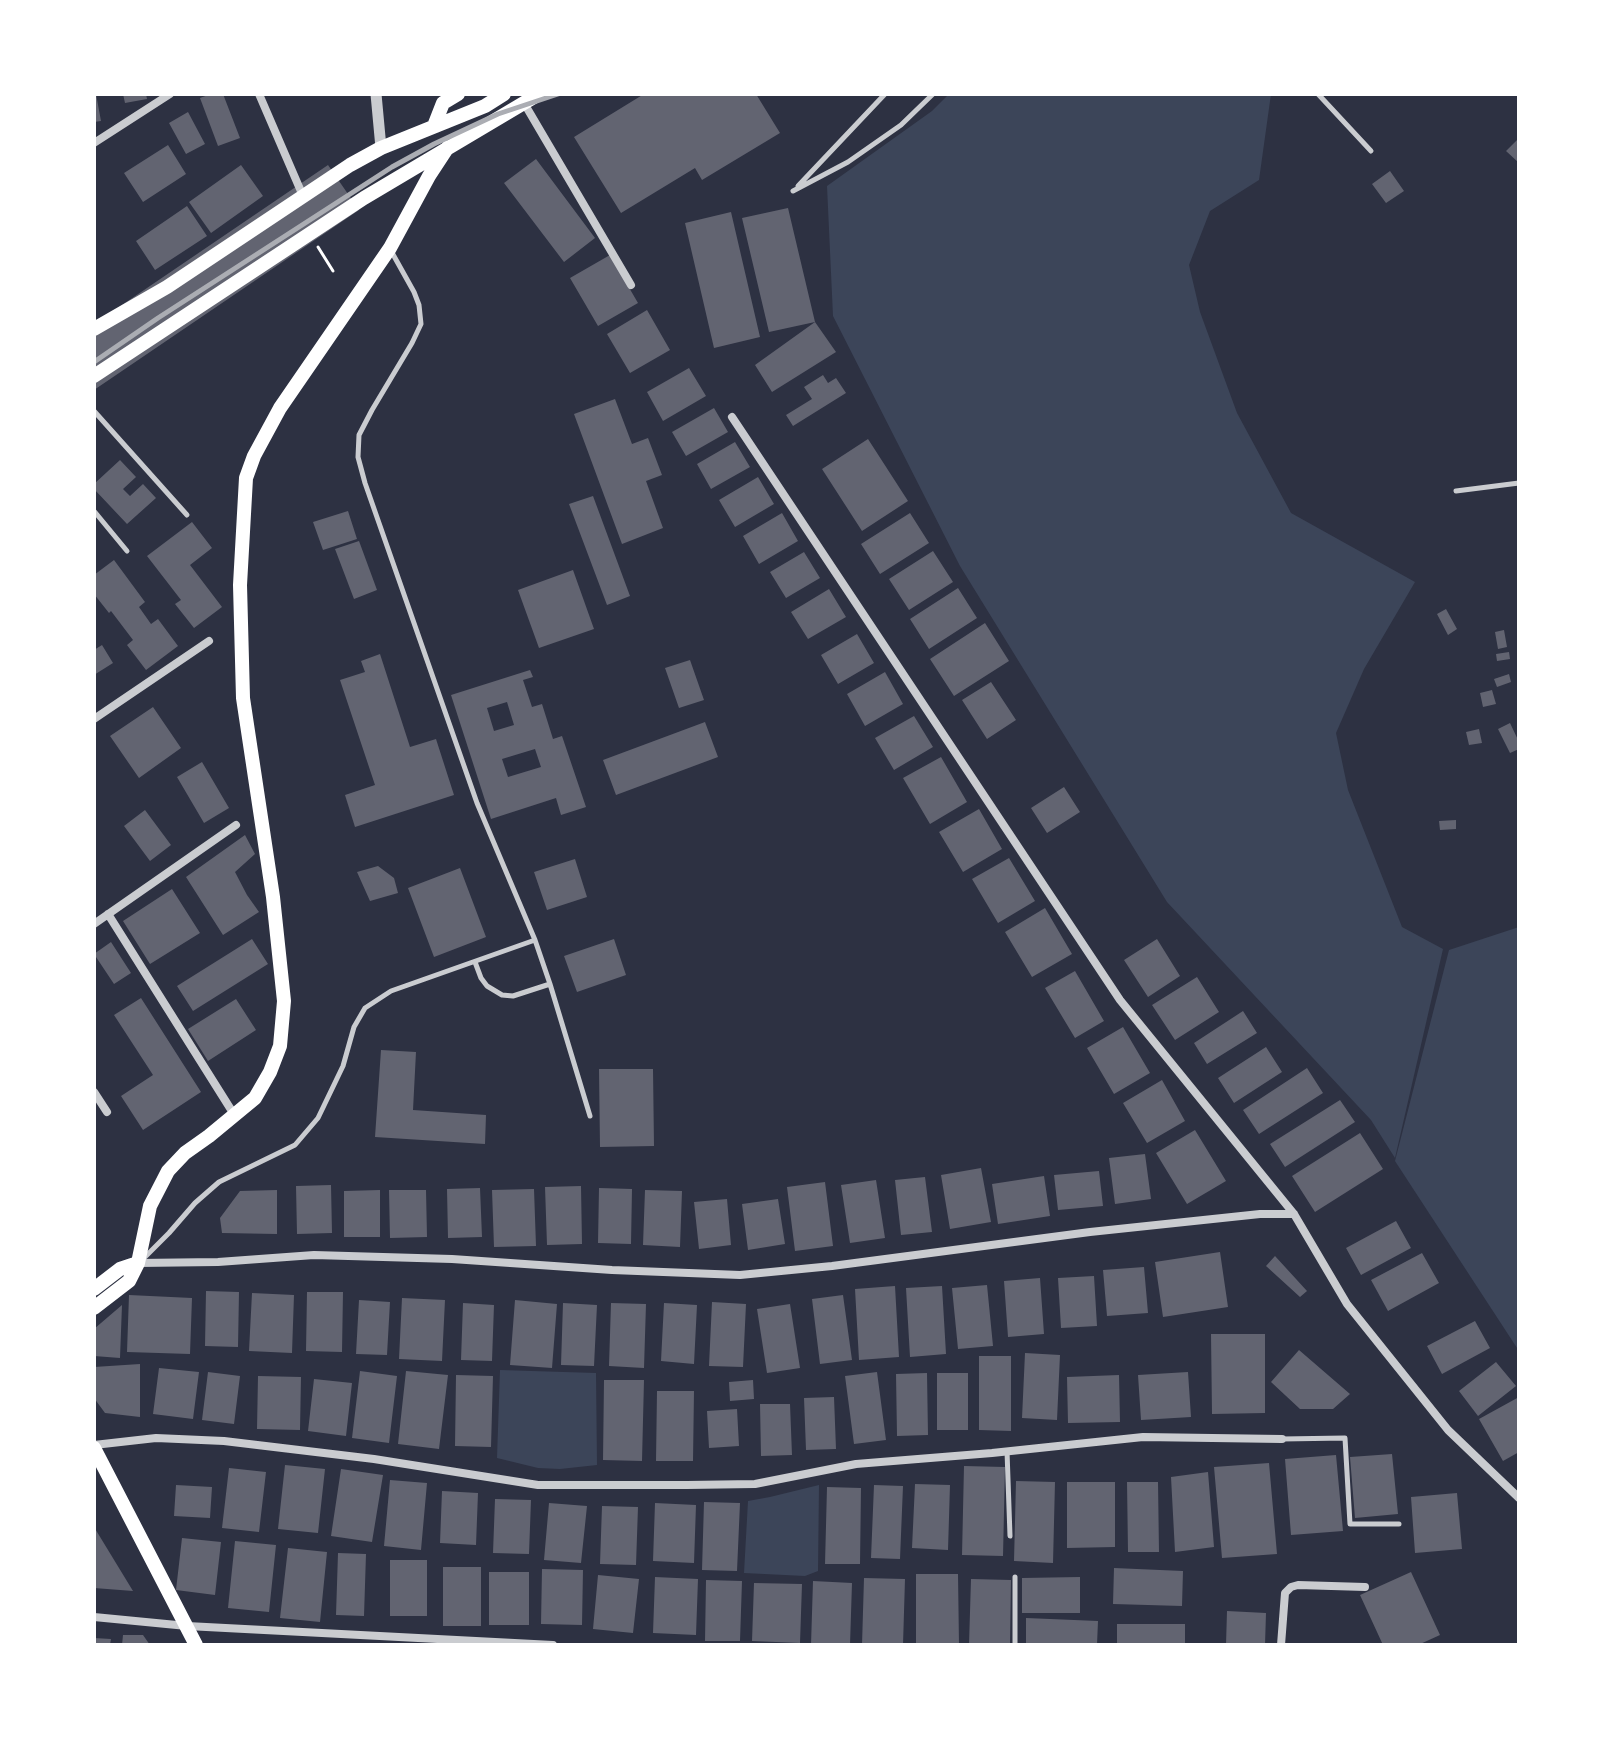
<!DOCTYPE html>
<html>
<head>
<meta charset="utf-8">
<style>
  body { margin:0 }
  #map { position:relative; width:1613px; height:1739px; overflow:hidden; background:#2d3142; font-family:"Playfair Display",serif }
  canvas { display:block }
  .frame { position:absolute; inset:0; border:96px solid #fff; pointer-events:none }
</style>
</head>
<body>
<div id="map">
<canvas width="1613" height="1739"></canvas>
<div class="frame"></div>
</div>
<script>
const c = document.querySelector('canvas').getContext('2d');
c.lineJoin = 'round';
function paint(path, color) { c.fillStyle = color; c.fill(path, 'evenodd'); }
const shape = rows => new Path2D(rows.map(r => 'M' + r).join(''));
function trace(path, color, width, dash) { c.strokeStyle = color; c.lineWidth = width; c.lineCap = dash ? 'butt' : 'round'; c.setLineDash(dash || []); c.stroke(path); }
paint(shape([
  [949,94,1271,94,1259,180,1210,211,1189,265,1200,312,1237,413,1291,513,1415,582,1364,669,1336,733,1348,790,1402,927,1443,949,1395,1158,1371,1120,1167,902,960,566,833,316,827,186,932,111],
  [1519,927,1519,1351,1395,1161,1449,950],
  [500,1370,596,1373,597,1465,560,1469,538,1468,497,1458],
  [819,1485,818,1571,805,1576,744,1573,748,1501,770,1497]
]), '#3c4559');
paint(shape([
  [94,94,96,94,101,121,94,122],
  [123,94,146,94,147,99,125,103],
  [211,94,223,94,240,138,218,146,200,98],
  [644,94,756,94,780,133,702,180,695,168,621,213,574,137],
  [188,112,205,144,186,154,169,123],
  [1519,138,1519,163,1506,151],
  [168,145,186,174,143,202,124,173],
  [536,159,595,238,564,262,504,183],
  [241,165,263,196,211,233,189,202],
  [328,165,359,210,94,390,94,324],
  [1390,171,1404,191,1386,203,1372,184],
  [187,206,207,236,155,270,136,241],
  [788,208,815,322,769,332,742,218],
  [731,212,760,337,714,348,685,223],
  [610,255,638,303,598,326,570,278],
  [647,310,670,350,630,373,607,334],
  [815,322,836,352,772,392,755,365],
  [689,368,706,396,663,421,647,392],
  [823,375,828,383,836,378,846,393,793,426,786,415,812,399,804,387],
  [615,399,632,444,648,438,662,475,646,481,663,528,622,544,574,414],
  [714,408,728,432,686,456,672,432],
  [868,439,908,501,862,531,822,469],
  [735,442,750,467,711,489,697,464],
  [120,460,136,477,123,489,130,496,143,484,156,498,127,524,94,489,94,484],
  [758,477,774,504,735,527,719,500],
  [593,496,630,596,607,605,569,504],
  [348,511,357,539,323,550,313,522],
  [782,513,798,541,759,564,743,536],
  [910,513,929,543,880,574,861,544],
  [192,522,212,548,190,565,222,607,194,628,175,604,181,600,147,556],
  [359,541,377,590,354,599,335,549],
  [933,551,953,582,909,610,889,579],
  [804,552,820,578,786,598,770,572],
  [114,560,145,602,139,607,151,624,158,619,178,646,146,670,127,645,133,640,111,611,109,613,94,594,94,575],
  [573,570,594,629,539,648,518,590],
  [958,588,977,618,929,649,910,619],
  [829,589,846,617,808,639,791,612],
  [1446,609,1457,629,1448,635,1437,614],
  [985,623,1009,661,954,696,930,659],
  [1504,630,1507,647,1498,649,1495,632],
  [857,634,874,663,838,684,821,655],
  [102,645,113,663,94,675,94,650],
  [1509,652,1510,659,1497,661,1496,654],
  [380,654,410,747,436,739,454,795,355,827,345,795,375,785,340,680,365,672,361,661],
  [690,660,704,700,679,708,665,668],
  [530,670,533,677,523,680,532,707,542,704,553,739,562,736,586,807,561,815,556,798,491,819,451,695],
  [507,702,514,725,494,731,487,708],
  [535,749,541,767,508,777,502,759],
  [885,672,903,704,865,726,847,694],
  [1509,674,1511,682,1497,687,1494,679],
  [991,682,1016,720,987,739,962,700],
  [1492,690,1496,704,1483,707,1480,693],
  [153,707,181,748,139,778,110,736],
  [914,716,933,747,894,770,875,738],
  [705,722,718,757,616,795,603,760],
  [1510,723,1519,742,1519,749,1510,753,1498,729],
  [1479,729,1482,743,1469,745,1466,732],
  [941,757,967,802,930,824,903,778],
  [202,762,229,808,204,823,177,777],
  [1064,787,1080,812,1047,833,1031,808],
  [979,809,1002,849,963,872,939,832],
  [145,810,171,845,150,861,124,826],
  [1456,820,1456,829,1440,830,1439,821],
  [245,835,255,854,235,872,247,895,259,912,223,935,186,877],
  [1009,858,1035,901,998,923,972,879],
  [575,859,587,897,547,910,534,872],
  [378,866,394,878,398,893,370,901,357,872],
  [460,868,486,937,434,957,408,888],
  [172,889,200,933,150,964,123,921],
  [1045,908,1072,954,1032,977,1005,932],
  [252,939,268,964,193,1011,177,986],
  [614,939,626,975,577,992,564,956],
  [1157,939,1180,976,1148,997,1124,960],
  [111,942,131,973,114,984,94,954],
  [1075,971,1104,1021,1075,1038,1045,988],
  [1197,977,1219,1012,1175,1040,1152,1005],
  [141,998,201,1092,143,1130,121,1096,153,1075,114,1015],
  [236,999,256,1030,208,1061,188,1029],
  [1243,1011,1257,1033,1207,1064,1194,1043],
  [1123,1027,1150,1073,1114,1094,1087,1048],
  [1266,1047,1282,1072,1234,1103,1218,1078],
  [381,1050,416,1052,413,1110,486,1115,485,1144,375,1137],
  [1307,1068,1323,1093,1259,1134,1243,1110],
  [599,1069,653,1069,654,1146,600,1147],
  [1162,1080,1185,1121,1147,1143,1123,1103],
  [1340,1100,1355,1122,1285,1167,1270,1144],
  [1195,1130,1226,1181,1187,1204,1156,1153],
  [1360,1133,1383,1169,1315,1212,1292,1176],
  [1145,1154,1151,1199,1115,1204,1109,1158],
  [981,1168,991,1222,950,1229,941,1175],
  [1099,1171,1103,1206,1058,1210,1054,1175],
  [1044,1176,1050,1216,998,1224,992,1184],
  [925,1177,932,1232,901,1235,895,1180],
  [876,1180,885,1238,850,1243,841,1185],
  [825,1182,833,1246,795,1251,787,1187],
  [331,1185,332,1233,297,1234,296,1186],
  [581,1186,582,1244,547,1245,545,1187],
  [480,1188,482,1237,448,1238,447,1189],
  [599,1188,632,1189,631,1244,598,1243],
  [534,1189,536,1246,494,1247,492,1190],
  [277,1190,277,1234,222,1233,220,1218,240,1191],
  [380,1190,380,1237,344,1237,344,1191],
  [389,1190,426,1190,427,1237,390,1238],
  [645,1190,682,1191,680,1247,643,1245],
  [727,1199,731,1245,699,1249,694,1202],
  [778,1199,785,1244,748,1250,742,1204],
  [1396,1221,1411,1248,1361,1275,1346,1248],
  [1220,1252,1228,1307,1163,1317,1155,1262],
  [1422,1253,1439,1283,1388,1311,1371,1280],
  [1275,1256,1307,1291,1300,1297,1266,1266],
  [1144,1267,1148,1313,1107,1316,1103,1270],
  [1094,1276,1097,1326,1061,1328,1058,1278],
  [1040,1278,1044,1334,1008,1337,1004,1281],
  [987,1285,993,1346,958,1349,952,1288],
  [895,1286,899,1357,859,1360,855,1289],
  [942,1286,946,1354,910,1357,906,1288],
  [206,1291,239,1292,238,1347,205,1346],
  [307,1292,343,1292,342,1352,306,1351],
  [252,1293,294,1295,292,1353,249,1351],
  [129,1295,192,1298,190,1354,127,1352],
  [843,1295,852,1360,820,1364,812,1299],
  [402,1298,445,1300,442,1361,399,1359],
  [359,1300,390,1302,387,1355,356,1354],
  [515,1300,557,1304,552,1368,510,1365],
  [712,1302,746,1304,743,1367,709,1366],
  [463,1303,494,1305,492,1361,461,1360],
  [563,1303,597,1305,594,1366,561,1365],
  [611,1303,646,1304,644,1368,609,1366],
  [664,1303,697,1305,694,1364,661,1361],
  [790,1304,800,1368,767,1373,757,1309],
  [122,1305,120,1358,94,1356,94,1329],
  [1475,1321,1490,1348,1442,1374,1427,1346],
  [1211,1334,1265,1334,1265,1413,1212,1414],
  [1299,1350,1350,1394,1333,1409,1300,1409,1271,1382],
  [1025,1353,1060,1355,1057,1420,1022,1418],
  [979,1356,1011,1356,1011,1431,979,1430],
  [1496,1362,1516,1386,1478,1416,1459,1391],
  [140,1364,140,1417,105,1413,94,1398,94,1367],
  [159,1368,199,1372,193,1419,153,1414],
  [360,1371,397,1376,389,1443,352,1438],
  [406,1371,448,1375,439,1449,398,1444],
  [208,1372,240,1376,234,1424,202,1420],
  [877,1372,886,1440,854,1444,845,1376],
  [1188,1372,1191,1417,1141,1420,1138,1375],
  [927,1373,928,1435,897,1436,896,1374],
  [937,1373,968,1373,968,1430,937,1430],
  [456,1375,493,1376,491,1447,455,1446],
  [1119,1375,1120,1422,1068,1423,1067,1377],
  [258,1376,301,1377,300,1430,257,1429],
  [314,1379,352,1383,346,1436,308,1431],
  [604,1380,644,1380,642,1461,603,1460],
  [753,1380,754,1399,730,1401,729,1382],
  [657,1391,694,1391,693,1461,656,1461],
  [834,1397,836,1449,806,1450,804,1398],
  [1519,1397,1519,1452,1503,1461,1479,1419],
  [760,1404,790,1404,792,1455,761,1456],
  [737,1409,739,1446,709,1448,707,1411],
  [1392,1454,1398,1514,1355,1518,1350,1457],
  [1336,1455,1343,1531,1291,1535,1285,1459],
  [1269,1463,1277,1554,1222,1558,1214,1467],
  [285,1465,325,1469,318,1533,278,1529],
  [964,1466,1005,1467,1003,1556,962,1555],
  [229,1468,266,1472,259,1532,222,1528],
  [341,1469,383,1475,372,1542,331,1536],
  [1208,1472,1214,1547,1175,1552,1171,1477],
  [390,1480,427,1483,421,1550,384,1546],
  [1016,1481,1055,1482,1053,1563,1014,1561],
  [1067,1482,1115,1482,1115,1547,1067,1548],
  [1127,1482,1158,1482,1159,1552,1128,1552],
  [915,1484,950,1485,948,1550,912,1548],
  [176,1485,212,1487,210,1518,174,1516],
  [874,1485,903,1486,900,1559,871,1558],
  [827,1487,861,1488,860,1564,825,1564],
  [442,1491,478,1493,476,1545,440,1543],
  [1457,1493,1462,1549,1415,1553,1411,1497],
  [495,1499,531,1500,529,1554,493,1553],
  [704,1502,740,1503,737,1571,702,1570],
  [549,1503,587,1506,581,1563,544,1560],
  [655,1503,696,1505,694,1563,653,1561],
  [602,1506,638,1507,636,1565,600,1564],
  [94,1527,133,1591,94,1588],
  [182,1538,221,1542,215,1595,176,1590],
  [235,1541,276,1545,269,1612,228,1608],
  [288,1548,327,1552,320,1622,280,1618],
  [338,1553,366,1554,364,1616,336,1615],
  [390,1560,427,1560,427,1616,390,1616],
  [443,1567,481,1567,481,1626,443,1626],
  [1114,1568,1183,1571,1182,1606,1113,1604],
  [542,1569,583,1570,582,1625,541,1624],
  [489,1572,529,1572,529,1625,489,1625],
  [1411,1572,1440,1635,1418,1645,1383,1645,1360,1595],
  [916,1574,958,1574,959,1645,916,1645],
  [598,1575,639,1579,633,1633,593,1629],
  [655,1577,698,1579,696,1635,653,1633],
  [1080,1577,1080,1613,1022,1613,1022,1578],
  [864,1578,905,1579,903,1645,862,1645],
  [971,1579,1011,1580,1010,1645,969,1645],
  [706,1580,742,1581,740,1641,705,1641],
  [813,1581,852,1583,850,1645,811,1645],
  [754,1583,802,1584,800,1643,752,1641],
  [1227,1611,1266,1613,1265,1645,1226,1645],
  [1026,1618,1098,1621,1097,1645,1026,1645],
  [1117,1624,1185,1624,1185,1645,1117,1645],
  [123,1635,143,1635,150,1645,122,1645],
  [94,1638,111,1639,110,1645,94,1645]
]), '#626471');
trace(shape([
  [318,247,333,271]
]), '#fff', 3);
trace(shape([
  [1318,94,1371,151],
  [798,186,885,94],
  [793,191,848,162,901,125,933,94],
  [390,249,414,292,419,305,421,324,412,343,372,410,359,435,358,457,365,483,477,803,535,940,550,984,590,1116],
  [94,411,187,515],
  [1456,491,1519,483],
  [94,511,127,551],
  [475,962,481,978,487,986,502,995,513,996,550,984],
  [144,1258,169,1233,195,1203,219,1182,295,1145,318,1118,343,1066,354,1027,365,1008,391,991,535,940],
  [1282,1439,1345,1438,1350,1524,1399,1524],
  [1007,1451,1010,1536],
  [1015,1577,1015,1645]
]), '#caccd0', 5);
trace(shape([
  [259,94,303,196],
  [524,103,631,285],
  [94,143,170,94],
  [732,417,1120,1000,1294,1214,1347,1304,1448,1430,1519,1498],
  [94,719,209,641],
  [108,914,235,1116],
  [94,924,236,825],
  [94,1092,107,1112],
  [138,1263,218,1262,314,1255,452,1259,612,1270,740,1275,832,1266,1090,1232,1260,1214,1294,1214],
  [94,1445,156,1438,224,1441,374,1459,538,1485,687,1485,755,1484,856,1464,992,1453,1143,1437,1282,1439],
  [94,1617,187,1626,553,1645],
  [1281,1645,1285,1593,1291,1587,1298,1585,1365,1587]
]), '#caccd0', 8);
trace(shape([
  [376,94,381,148]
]), '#caccd0', 11);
trace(shape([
  [434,126,443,103,458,94],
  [94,329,167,287,350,165,381,148,485,106,504,94],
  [94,376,364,198,539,94],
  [94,1289,120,1269,138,1263],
  [94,1308,129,1281,138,1263,150,1206,168,1171,185,1153,209,1136,255,1098,270,1072,280,1046,284,1001,273,897,243,698,240,585,246,478,254,456,280,408,390,248,429,176,448,147],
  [94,1448,196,1645]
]), '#fff', 14);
trace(shape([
  [94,362,158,318,392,167,434,144,498,114,558,94]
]), '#abadb3', 5);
</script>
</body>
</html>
